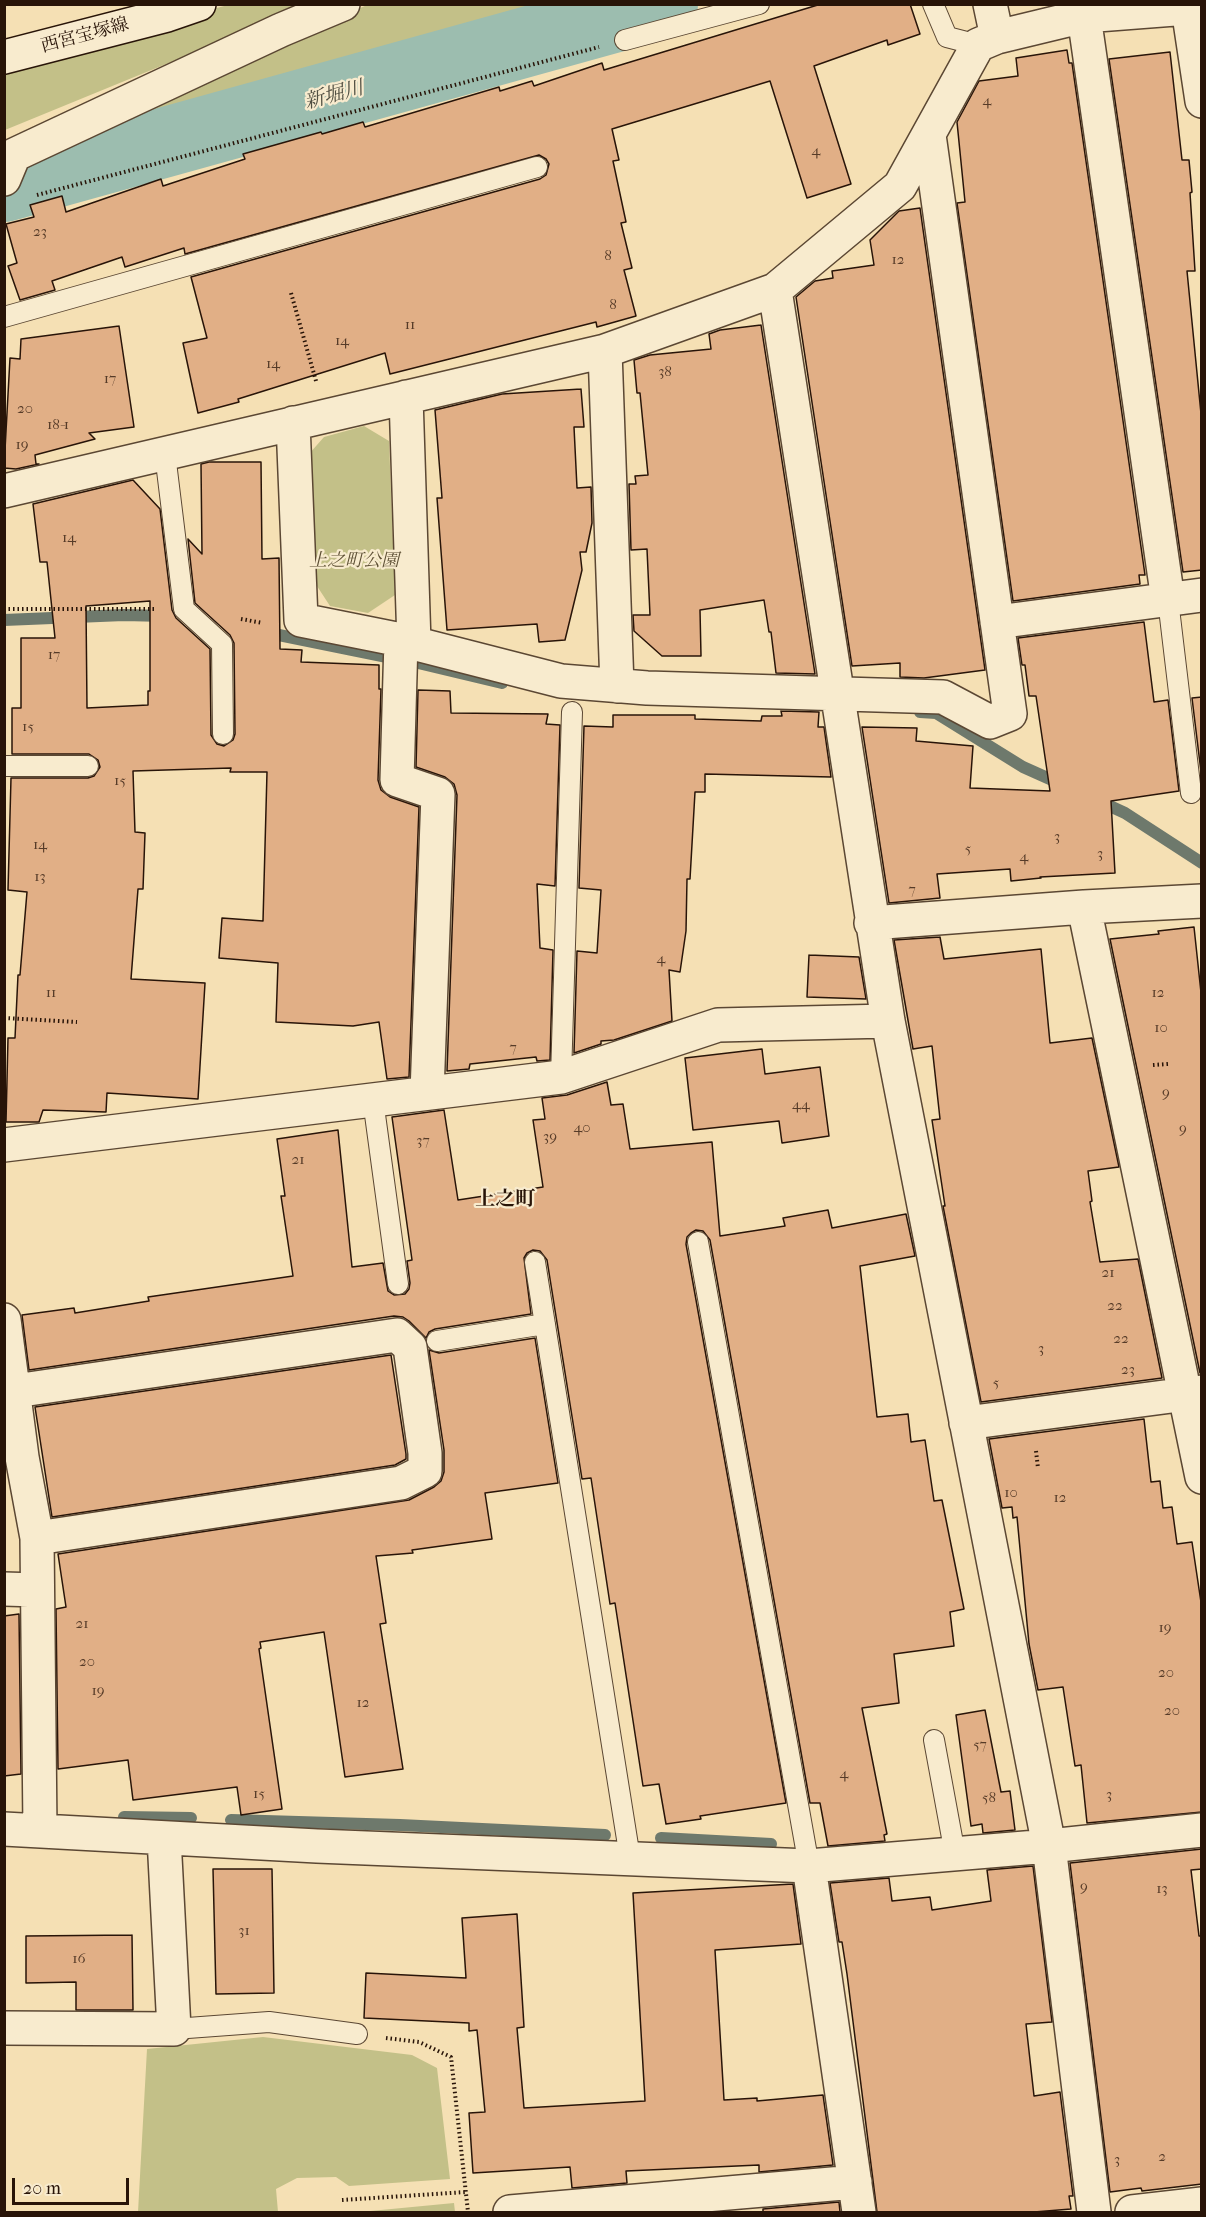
<!DOCTYPE html>
<html>
<head>
<meta charset="utf-8">
<style>
  body { margin:0 }
  #map { position:relative; width:1206px; height:2217px; overflow:hidden; background:#f5e0b4; font-family:"IM FELL French Canon",serif }
  canvas { display:block }
  .frame { position:absolute; inset:0; border:6px solid #281408; pointer-events:none }
  .scale { position:absolute; left:12px; top:2178px; width:117px; height:27px; box-sizing:border-box; border:3px solid #281408; border-top:0; padding-left:8px; font-size:18px; line-height:21px; white-space:nowrap; color:#281408; -webkit-text-stroke:4px #f8ebce; paint-order:stroke }
</style>
</head>
<body>
<div id="map">
<canvas width="1206" height="2217"></canvas>
<div class="frame"></div>
<div class="scale">20 m</div>
</div>
<script>
const c = document.querySelector('canvas').getContext('2d');
c.lineJoin = 'round';
function paint(path, color) { c.fillStyle = color; c.fill(path, 'evenodd'); }
const shape = rows => new Path2D(rows.map(r => 'M' + r).join(''));
function trace(path, color, width, dash) { c.strokeStyle = color; c.lineWidth = width; c.lineCap = dash ? 'butt' : 'round'; c.setLineDash(dash || []); c.stroke(path); }
function label(font, color, halo, rows, align = 'center') {
  c.font = font + ' "IM FELL French Canon","Noto Serif JP",serif'; c.lineWidth = 4.5; c.setLineDash([]); c.textBaseline = 'middle'; c.strokeStyle = halo; c.fillStyle = color; for (const [text, x, y, turn = 0] of rows) {
    c.save(); c.translate(x, y); c.rotate((+turn || 0) * Math.PI / 180); c.textAlign = isNaN(turn) ? turn : align; if (halo) c.strokeText(text, 0, 0); c.fillText(text, 0, 0); c.restore();
  }
}
paint(shape([
  [228,5,310,5,5,130,5,64],
  [367,5,581,5,499,26,28,174,27,157],
  [364,426,389,441,395,595,368,613,330,606,315,583,309,454,324,437],
  [263,2037,412,2055,437,2068,450,2179,349,2186,336,2177,297,2178,276,2189,278,2212,138,2212,147,2049],
  [454,2203,455,2212,360,2212]
]), '#c3c088');
trace(shape([
  [4,620,124,615,165,616],
  [264,632,387,657],
  [414,662,502,683],
  [920,712,936,713,1023,767,1061,784],
  [1099,801,1125,813,1202,863],
  [124,1817,191,1818],
  [231,1820,400,1825,605,1835],
  [661,1838,771,1844]
]), '#6e796c', 12);
trace(shape([
  [4,187,663,4]
]), '#9cbdaf', 70);
const building = shape([
  [821,4,910,4,920,34,888,45,887,40,814,66,851,184,807,198,770,81,612,129,619,160,613,161,626,222,621,223,632,268,624,270,636,316,597,327,596,322,390,374,385,353,238,399,239,402,198,413,183,343,207,338,191,277,540,179,546,175,549,164,546,159,539,155,185,254,184,248,125,267,122,257,52,281,55,290,20,300,8,266,17,263,6,224,34,217,30,205,62,196,66,212,161,179,163,186,245,159,243,154,321,132,322,134,363,122,365,127,499,87,500,91,532,81,534,86,602,63,604,70,821,4],
  [1067,50,1069,63,1072,63,1145,575,1139,575,1140,584,1013,601,957,203,965,202,957,122,979,81,1018,76,1016,58,1067,50],
  [1170,52,1182,160,1189,160,1192,192,1190,193,1195,271,1187,271,1202,424,1202,570,1183,572,1109,59,1170,52],
  [920,208,985,670,924,678,900,677,900,663,852,666,796,297,815,281,833,278,832,271,874,265,870,240,899,211,920,208],
  [761,325,815,674,776,673,771,632,769,632,764,600,700,610,701,656,662,656,634,631,633,615,650,615,647,549,631,550,629,484,636,484,635,476,648,475,640,393,637,393,634,360,650,355,711,349,709,334,720,330,761,325],
  [119,326,134,427,89,433,95,439,35,455,36,464,39,464,16,469,4,468,10,358,20,359,21,339,119,326],
  [581,389,584,427,574,427,577,488,591,487,592,523,586,552,580,552,582,570,565,640,539,642,537,624,447,630,437,498,442,498,435,410,502,394,581,389],
  [209,462,261,462,262,559,279,558,280,649,302,650,301,662,379,665,379,689,381,689,378,780,381,790,390,797,419,807,409,1077,387,1079,379,1022,353,1026,276,1022,278,963,219,958,222,918,263,921,267,772,230,772,231,768,133,771,135,832,145,833,143,889,138,889,131,979,205,983,198,1099,107,1093,106,1112,43,1110,39,1122,6,1122,8,1038,15,1038,18,975,20,975,27,892,8,890,11,778,88,778,94,776,100,767,98,760,89,754,12,754,12,708,21,708,21,638,55,638,47,562,40,562,33,504,133,480,160,509,172,610,176,618,210,649,211,735,217,744,224,746,233,740,235,734,234,643,230,635,195,603,188,539,202,554,201,464,209,462],
  [150,601,150,691,148,691,148,705,87,708,86,606,150,601],
  [1144,622,1154,702,1168,700,1179,791,1111,801,1115,873,1040,877,1041,878,1011,881,1010,869,937,874,940,898,889,903,862,727,917,728,916,741,973,746,970,788,1050,791,1036,696,1029,696,1025,665,1022,665,1018,638,1144,622],
  [418,690,450,691,451,713,548,714,546,724,560,725,555,886,537,884,540,948,553,950,550,1060,537,1061,536,1057,470,1064,469,1069,447,1071,457,795,454,784,445,777,416,767,418,690],
  [1202,697,1202,780,1192,698,1202,697],
  [781,711,819,712,818,727,824,727,831,777,705,774,705,792,695,792,690,879,687,879,686,931,680,972,669,970,672,1021,614,1040,601,1041,601,1044,574,1053,577,951,597,953,601,890,579,888,584,726,613,727,613,715,695,715,695,719,761,721,762,716,782,716,781,711],
  [1194,927,1202,1002,1202,1372,1200,1373,1110,939,1159,934,1158,931,1194,927],
  [940,937,944,959,1041,949,1050,1043,1092,1038,1119,1167,1088,1171,1092,1201,1090,1202,1100,1262,1138,1259,1162,1378,981,1402,943,1206,945,1206,932,1120,940,1119,932,1046,913,1049,894,940,940,937],
  [809,955,859,957,866,999,807,997,809,955],
  [762,1049,765,1074,820,1067,829,1136,782,1143,779,1121,693,1130,685,1058,762,1049],
  [607,1082,611,1105,623,1104,630,1149,712,1142,720,1236,785,1226,783,1218,828,1210,832,1228,906,1214,915,1256,860,1266,877,1417,908,1414,911,1442,925,1440,934,1501,942,1500,964,1609,950,1612,954,1646,894,1654,899,1703,862,1708,887,1834,884,1835,885,1841,828,1846,820,1803,810,1803,710,1240,703,1231,696,1230,691,1233,687,1237,686,1244,786,1803,700,1816,701,1819,666,1824,659,1784,643,1786,615,1603,610,1604,591,1478,582,1479,547,1260,540,1251,533,1250,527,1253,524,1258,531,1314,435,1329,429,1332,426,1338,409,1321,403,1317,394,1316,29,1370,22,1315,74,1308,75,1313,149,1301,148,1297,293,1276,281,1196,285,1196,277,1139,338,1130,352,1267,383,1263,388,1291,394,1295,405,1294,409,1289,410,1283,407,1261,412,1260,392,1117,444,1110,458,1200,543,1187,533,1120,545,1119,542,1098,567,1095,607,1082],
  [535,1338,558,1483,485,1493,492,1539,412,1550,413,1553,376,1556,386,1623,380,1624,403,1769,345,1777,324,1632,260,1642,261,1648,259,1649,282,1809,241,1815,237,1787,133,1800,128,1760,58,1769,56,1609,66,1607,58,1554,409,1500,434,1487,441,1481,444,1472,444,1450,429,1350,439,1353,535,1338],
  [391,1355,406,1454,406,1459,395,1465,52,1517,35,1407,391,1355],
  [1144,1419,1151,1482,1160,1481,1163,1508,1172,1507,1177,1544,1192,1542,1202,1609,1202,1812,1087,1823,1081,1765,1075,1766,1063,1687,1038,1690,1029,1644,1017,1517,1013,1518,1012,1507,1002,1508,989,1439,1144,1419],
  [19,1614,21,1774,4,1776,4,1616,19,1614],
  [985,1710,1001,1792,1010,1791,1015,1830,983,1833,982,1824,971,1826,956,1715,985,1710],
  [1202,1849,1202,1869,1191,1870,1199,1936,1202,1936,1202,2184,1142,2191,1141,2188,1110,2192,1070,1863,1202,1849],
  [1033,1866,1052,2022,1026,2024,1034,2096,1060,2092,1073,2196,1069,2196,1071,2209,1034,2212,877,2212,847,1974,842,1942,839,1942,830,1883,889,1878,892,1901,930,1897,932,1910,991,1901,987,1870,1033,1866],
  [213,1869,272,1869,274,1993,216,1994,213,1869],
  [793,1884,801,1944,715,1950,724,2100,757,2098,757,2101,823,2095,833,2165,759,2172,759,2165,626,2171,627,2183,572,2188,570,2167,473,2173,469,2113,485,2112,477,2030,469,2031,469,2023,364,2018,366,1973,466,1978,462,1918,517,1914,524,2027,517,2028,524,2108,645,2101,633,1893,793,1884],
  [132,1935,133,2010,76,2010,76,1982,26,1983,26,1936,132,1935],
  [839,2202,840,2212,763,2212,763,2209,839,2202]
]);
paint(building, '#e1af86');
trace(building, '#281408', 1.5);
const lane = shape([
  [933,4,947,37,978,45],
  [625,40,759,4],
  [4,317,537,167],
  [165,454,184,609,222,644,223,734],
  [1168,600,1191,793],
  [4,766,88,766],
  [561,1077,572,712],
  [373,1100,398,1284],
  [698,1242,809,1866],
  [535,1262,630,1858],
  [437,1341,545,1324],
  [934,1740,955,1854],
  [174,2029,269,2022,357,2034]
]);
const street = shape([
  [990,4,997,37],
  [1188,8,1202,101],
  [1084,16,1168,600],
  [4,179,14,155,281,30,343,4],
  [775,290,888,1021,1049,1846,1094,2212],
  [605,351,617,686],
  [406,397,414,643],
  [293,423,301,620,401,640,561,681,647,688,943,697,990,722,1010,714,929,135],
  [4,491,605,351,775,290,900,186,978,45,997,37,1084,16,1188,8,1202,5],
  [997,622,1202,595],
  [401,640,397,780,438,794,427,1093],
  [1084,907,1202,1477],
  [871,923,1084,907,1202,901],
  [4,1145,561,1077,718,1025,888,1021],
  [4,1320,22,1457,37,1538,40,1831],
  [15,1391,397,1335,410,1347,425,1453,425,1471,401,1483,37,1538],
  [966,1423,1202,1392],
  [4,1589,37,1590],
  [4,1829,317,1846,809,1866,1049,1846,1202,1830],
  [809,1866,859,2212],
  [4,2028,174,2029,164,1838],
  [510,2212,855,2182],
  [1132,2212,1202,2204]
]);
const secondary = shape([
  [4,57,167,15,199,4]
]);
trace(lane, '#5b4733', 22);
trace(street, '#5b4733', 36);
trace(secondary, '#281408', 36);
trace(shape([
  [37,195,599,47],
  [291,293,316,381],
  [4,609,154,609],
  [241,619,263,623],
  [4,1018,77,1022],
  [1153,1065,1168,1064],
  [1036,1451,1038,1468],
  [386,2038,419,2042,451,2057,468,2212],
  [342,2200,466,2192]
]), '#281408', 4, [1.5, 3]);
trace(lane, '#f8ebce', 20);
trace(street, '#f8ebce', 33);
trace(secondary, '#f8ebce', 33);
label('15px', '#563b28', null, [
  ["4",987,101],
  ["4",816,151],
  ["23",40,232],
  ["8",608,256],
  ["12",898,260],
  ["8",613,305],
  ["11",410,325],
  ["14",342,341],
  ["14",273,364],
  ["38",665,372],
  ["17",110,379],
  ["20",25,409],
  ["18-1",58,425],
  ["19",22,445],
  ["14",69,538],
  ["17",54,655],
  ["15",28,727],
  ["15",120,781],
  ["3",1057,837],
  ["14",40,845],
  ["5",968,849],
  ["3",1100,854],
  ["4",1024,857],
  ["13",40,877],
  ["7",912,890],
  ["4",661,959],
  ["11",51,993],
  ["12",1158,993],
  ["10",1161,1028],
  ["7",513,1048],
  ["9",1166,1093],
  ["44",801,1105],
  ["40",582,1128],
  ["9",1183,1129],
  ["39",550,1137],
  ["37",423,1141],
  ["21",298,1160],
  ["21",1108,1273],
  ["22",1115,1306],
  ["22",1121,1339],
  ["3",1041,1349],
  ["23",1128,1370],
  ["5",996,1383],
  ["10",1011,1493],
  ["12",1060,1498],
  ["21",82,1624],
  ["19",1165,1628],
  ["20",87,1662],
  ["20",1166,1673],
  ["19",98,1691],
  ["12",363,1703],
  ["20",1172,1711],
  ["57",980,1745],
  ["4",844,1774],
  ["15",259,1794],
  ["3",1109,1795],
  ["58",989,1798],
  ["9",1084,1887],
  ["13",1162,1889],
  ["31",244,1931],
  ["16",79,1959],
  ["2",1162,2157],
  ["3",1117,2160]
]);
label('18px', '#281408', '#f8ebce', [
  ["西宮宝塚線",85,36,-15]
]);
label('italic 18px', '#5e5035', '#f8ebce', [
  ["上之町公園",354,562]
]);
label('italic 20px', '#514f42', '#f8ebce', [
  ["新堀川",334,96,-15]
]);
label('bold 20px', '#281408', '#f8ebce', [
  ["上之町",505,1200]
]);
</script>
</body>
</html>
